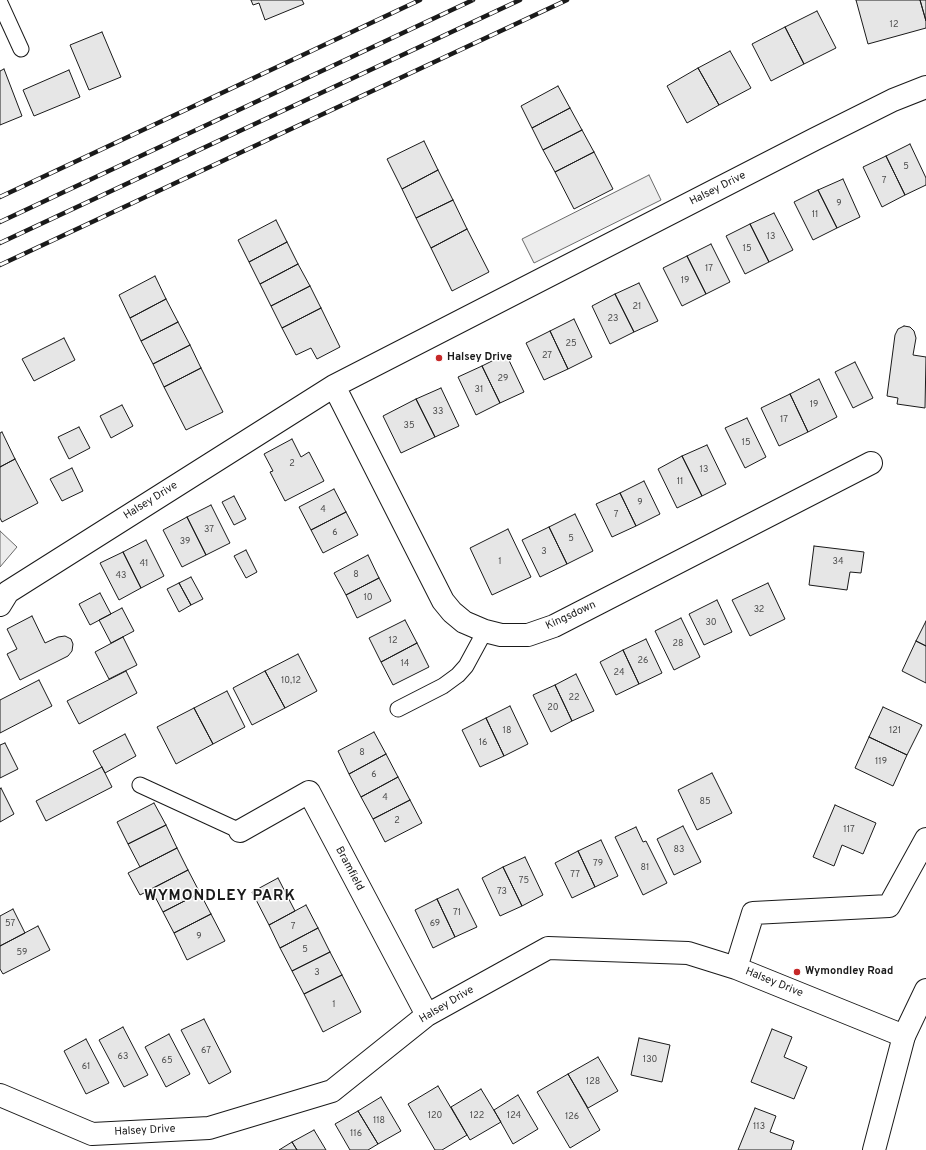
<!DOCTYPE html>
<html>
<head>
<meta charset="utf-8">
<style>
  body { margin:0 }
  canvas { display:block; background:#fff }
</style>
</head>
<body>
<canvas width="926" height="1150"></canvas>
<script>
const c = document.querySelector('canvas').getContext('2d');
c.lineJoin = 'round';
function paint(path, color) { c.fillStyle = color; c.fill(path, 'evenodd'); }
const shape = rows => new Path2D(rows.map(r => 'M' + r).join(''));
function trace(path, color, width, dash) { c.strokeStyle = color; c.lineWidth = width; c.lineCap = dash ? 'butt' : 'round'; c.setLineDash(dash || []); c.stroke(path); }
function label(font, color, halo, rows, align = 'center') {
  c.font = font + ' Overpass,sans-serif'; c.lineWidth = 3; c.setLineDash([]); c.textBaseline = 'middle'; c.strokeStyle = halo; c.fillStyle = color; for (const [text, x, y, turn = 0] of rows) {
    c.save(); c.translate(x, y); c.rotate((+turn || 0) * Math.PI / 180); c.textAlign = isNaN(turn) ? turn : align; if (halo) c.strokeText(text, 0, 0); c.fillText(text, 0, 0); c.restore();
  }
}
const parking = shape([
  [649,175,661,200,534,263,522,239,649,175],
  [0,531,17,547,0,567,0,531]
]);
paint(parking, '#ededed');
trace(parking, '#6a6a6a', 1);
const building = shape([
  [251,0,302,0,304,4,265,20,259,3,253,5,251,0],
  [856,0,920,0,926,21,926,28,868,44,856,0],
  [920,0,926,0,926,21,920,0],
  [817,11,836,48,804,64,785,27,817,11],
  [785,27,804,64,771,81,752,44,785,27],
  [102,32,121,77,89,90,70,45,102,32],
  [730,51,751,88,719,105,698,68,730,51],
  [698,68,719,105,687,123,667,86,698,68],
  [4,69,22,116,0,125,0,71,4,69],
  [69,70,80,97,34,116,23,90,69,70],
  [558,86,570,108,532,128,521,106,558,86],
  [570,108,582,130,543,150,532,128,570,108],
  [582,130,594,152,555,172,543,150,582,130],
  [424,141,438,170,402,189,387,159,424,141],
  [910,144,926,178,926,185,905,195,886,156,910,144],
  [594,152,613,189,574,209,555,172,594,152],
  [886,156,905,195,882,207,863,167,886,156],
  [438,170,453,200,416,218,402,189,438,170],
  [843,179,860,217,837,228,818,190,843,179],
  [818,190,837,228,813,240,794,202,818,190],
  [453,200,467,229,431,248,416,218,453,200],
  [774,213,793,250,769,262,750,224,774,213],
  [276,220,287,242,249,262,238,240,276,220],
  [750,224,769,262,745,274,726,236,750,224],
  [467,229,489,272,452,291,431,248,467,229],
  [287,242,298,264,260,284,249,262,287,242],
  [711,244,730,282,706,294,687,256,711,244],
  [687,256,706,294,682,306,663,268,687,256],
  [298,264,310,286,271,306,260,284,298,264],
  [155,276,166,299,130,318,119,295,155,276],
  [639,283,658,321,634,332,615,294,639,283],
  [310,286,321,308,282,328,271,306,310,286],
  [615,294,634,332,610,344,592,306,615,294],
  [166,299,178,322,141,341,130,318,166,299],
  [321,308,340,347,317,359,311,348,296,355,282,328,321,308],
  [574,319,592,357,568,369,550,331,574,319],
  [178,322,190,345,153,364,141,341,178,322],
  [904,326,910,327,914,331,916,338,913,355,926,357,925,408,897,404,898,398,887,396,895,335,898,329,904,326],
  [550,331,568,369,544,380,526,343,550,331],
  [64,338,75,360,34,381,22,359,64,338],
  [190,345,201,368,164,387,153,364,190,345],
  [506,354,524,392,500,403,482,366,506,354],
  [855,362,873,398,853,408,835,372,855,362],
  [482,366,500,403,476,415,458,377,482,366],
  [201,368,223,412,186,430,164,387,201,368],
  [819,379,837,417,808,432,790,394,819,379],
  [441,388,459,426,435,437,416,399,441,388],
  [790,394,808,432,779,446,761,408,790,394],
  [416,399,435,437,401,453,383,416,416,399],
  [122,405,133,426,111,438,100,416,122,405],
  [747,418,766,457,745,468,725,428,747,418],
  [79,427,90,448,69,459,58,437,79,427],
  [2,432,15,459,0,467,0,433,2,432],
  [292,439,301,457,309,452,324,481,285,501,270,472,273,471,264,454,292,439],
  [707,445,726,484,702,496,682,456,707,445],
  [682,456,702,496,677,508,658,469,682,456],
  [15,459,38,503,2,522,0,518,0,467,15,459],
  [72,468,83,491,62,501,50,479,72,468],
  [644,481,660,514,636,526,620,493,644,481],
  [334,489,346,512,311,530,299,507,334,489],
  [620,493,636,526,612,537,596,504,620,493],
  [234,496,246,519,234,525,222,502,234,496],
  [211,505,230,543,206,555,187,517,211,505],
  [346,512,358,535,323,553,311,530,346,512],
  [575,514,593,551,567,564,549,527,575,514],
  [187,517,206,555,182,567,163,530,187,517],
  [549,527,567,564,540,577,522,540,549,527],
  [508,529,531,577,492,595,470,548,508,529],
  [146,540,164,576,141,588,123,552,146,540],
  [814,546,864,552,861,573,850,572,847,590,809,585,814,546],
  [246,550,257,572,246,578,234,556,246,550],
  [123,552,141,588,119,600,100,563,123,552],
  [368,555,379,578,346,595,334,573,368,555],
  [191,577,203,599,191,605,179,583,191,577],
  [379,578,391,601,357,618,346,595,379,578],
  [179,583,191,605,179,612,167,589,179,583],
  [768,583,785,619,750,636,732,600,768,583],
  [100,593,111,614,90,625,79,604,100,593],
  [717,600,732,632,704,645,689,614,717,600],
  [122,608,134,631,111,643,99,620,122,608],
  [32,616,45,643,58,637,65,636,71,639,73,644,72,651,68,656,20,680,7,654,17,649,7,629,32,616],
  [681,618,700,657,674,670,655,631,681,618],
  [405,620,417,643,381,662,369,638,405,620],
  [926,621,926,646,916,641,926,621],
  [123,637,137,665,109,679,95,652,123,637],
  [646,639,662,673,639,684,623,650,646,639],
  [916,641,926,646,926,683,902,671,916,641],
  [417,643,429,667,393,685,381,662,417,643],
  [623,650,639,684,616,695,600,662,623,650],
  [298,654,317,691,285,708,265,671,298,654],
  [126,671,137,693,79,724,67,701,126,671],
  [265,671,285,708,252,725,233,688,265,671],
  [576,674,594,711,572,721,555,685,576,674],
  [39,680,52,706,0,733,0,700,39,680],
  [555,685,572,721,551,732,533,695,555,685],
  [227,691,245,727,213,744,194,708,227,691],
  [510,706,528,744,504,756,486,718,510,706],
  [883,707,922,725,907,755,869,737,883,707],
  [194,708,213,744,176,764,157,727,194,708],
  [486,718,504,756,480,767,462,730,486,718],
  [374,732,386,754,349,774,338,751,374,732],
  [125,734,136,756,105,773,93,751,125,734],
  [869,737,907,755,893,786,855,768,869,737],
  [5,743,18,769,0,778,0,745,5,743],
  [386,754,398,777,361,797,349,774,386,754],
  [102,767,112,787,46,821,36,801,102,767],
  [712,773,732,813,697,830,678,790,712,773],
  [398,777,410,800,373,819,361,797,398,777],
  [1,788,14,814,0,822,0,789,1,788],
  [410,800,422,823,385,842,373,819,410,800],
  [154,803,166,825,128,844,117,822,154,803],
  [835,805,876,823,863,854,842,845,834,866,813,857,835,805],
  [166,825,177,848,140,867,128,844,166,825],
  [683,826,701,862,674,875,657,839,683,826],
  [636,827,643,842,646,841,667,883,643,895,615,837,636,827],
  [601,840,618,876,595,887,578,851,601,840],
  [177,848,188,870,140,895,128,873,177,848],
  [578,851,595,887,572,898,555,863,578,851],
  [525,857,543,895,522,906,503,867,525,857],
  [503,867,522,906,500,916,482,878,503,867],
  [188,870,200,893,163,912,151,889,188,870],
  [278,878,295,911,269,925,252,892,278,878],
  [458,889,477,927,455,937,437,899,458,889],
  [200,893,211,914,174,933,163,912,200,893],
  [437,899,455,937,433,948,415,910,437,899],
  [306,905,318,928,280,948,269,925,306,905],
  [13,909,25,933,0,946,0,916,13,909],
  [211,914,225,941,187,960,174,933,211,914],
  [38,926,50,950,3,974,0,969,0,946,38,926],
  [318,928,330,952,292,971,280,948,318,928],
  [330,952,342,975,304,994,292,971,330,952],
  [342,975,361,1012,323,1032,304,994,342,975],
  [204,1019,231,1072,209,1084,181,1030,204,1019],
  [123,1027,148,1075,124,1087,99,1040,123,1027],
  [772,1029,792,1037,784,1057,807,1067,794,1099,751,1082,772,1029],
  [169,1034,190,1074,166,1087,145,1047,169,1034],
  [639,1038,670,1045,662,1082,631,1075,639,1038],
  [86,1039,109,1083,86,1094,64,1051,86,1039],
  [598,1057,618,1091,588,1108,568,1074,598,1057],
  [568,1074,600,1130,570,1148,537,1092,568,1074],
  [438,1086,467,1135,442,1150,435,1150,408,1104,438,1086],
  [481,1089,501,1122,470,1140,451,1107,481,1089],
  [518,1095,538,1129,513,1144,494,1110,518,1095],
  [381,1097,401,1131,378,1144,358,1111,381,1097],
  [755,1108,776,1116,770,1132,794,1141,791,1150,738,1150,755,1108],
  [358,1111,378,1144,368,1150,350,1150,335,1124,358,1111],
  [314,1130,326,1150,297,1150,292,1142,314,1130],
  [292,1142,297,1150,279,1150,292,1142]
]);
paint(building, '#e6e6e6');
trace(building, '#1a1a1a', 1);
const lane = shape([
  [0,3,21,49],
  [398,709,443,686,458,675,466,666,485,631],
  [140,785,240,831]
]);
const street = shape([
  [334,386,443,601,452,612,464,622,485,631,501,635,528,635,554,626,871,463],
  [0,605,8,592,334,386,815,139,893,100,926,87],
  [240,831,309,792,427,1015],
  [736,968,753,913,889,906,926,839],
  [0,1095,92,1134,209,1128,332,1091,427,1015,548,948,688,953,736,968,904,1036]
]);
const secondary = shape([
  [874,1150,904,1036,926,990]
]);
trace(lane, '#1a1a1a', 17);
trace(street, '#1a1a1a', 24);
trace(secondary, '#1a1a1a', 24);
trace(lane, '#fff', 15);
trace(street, '#fff', 22);
trace(secondary, '#fff', 22);
const rail = shape([
  [0,197,420,0],
  [0,222,473,0],
  [0,243,520,0],
  [0,265,567,0]
]);
trace(rail, '#1a1a1a', 4.5);
trace(rail, '#fff', 3, [9]);
for (const [x, y, r, color] of [
  [439,358,4,"#c62828"],
  [797,972,4,"#c62828"]
]) { const dot = new Path2D(); dot.arc(x, y, r, 0, 2 * Math.PI); c.fillStyle = color; c.fill(dot); trace(dot, '#fff', 1.5); }
label('9px', '#4d4d4d', null, [
  ["12",894,25],
  ["5",906,167],
  ["7",884,181],
  ["9",839,204],
  ["11",815,215],
  ["13",771,237],
  ["15",747,249],
  ["17",709,269],
  ["19",685,281],
  ["21",637,307],
  ["23",613,319],
  ["25",571,344],
  ["27",547,356],
  ["29",503,379],
  ["31",479,390],
  ["19",814,405],
  ["33",438,412],
  ["17",784,420],
  ["35",409,426],
  ["15",746,443],
  ["2",292,464],
  ["13",704,470],
  ["11",680,482],
  ["9",640,503],
  ["4",323,510],
  ["7",616,515],
  ["37",209,530],
  ["6",335,533],
  ["5",571,539],
  ["39",185,542],
  ["3",544,552],
  ["1",500,562],
  ["34",838,562],
  ["41",144,564],
  ["8",356,575],
  ["43",121,576],
  ["10",368,598],
  ["32",759,610],
  ["30",711,623],
  ["12",393,641],
  ["28",678,644],
  ["26",643,661],
  ["14",405,664],
  ["24",619,673],
  ["10,12",291,681],
  ["22",574,698],
  ["20",553,708],
  ["18",507,731],
  ["121",895,731],
  ["16",483,743],
  ["8",362,753],
  ["119",881,762],
  ["6",374,775],
  ["4",385,798],
  ["85",705,802],
  ["2",397,821],
  ["117",849,830],
  ["83",679,850],
  ["79",598,864],
  ["81",645,868],
  ["77",575,875],
  ["75",524,881],
  ["73",502,892],
  ["71",457,913],
  ["57",10,924],
  ["69",435,924],
  ["7",293,927],
  ["9",199,937],
  ["5",305,950],
  ["59",22,953],
  ["3",317,973],
  ["1",334,1005],
  ["67",206,1051],
  ["63",123,1057],
  ["130",650,1060],
  ["65",167,1061],
  ["61",86,1067],
  ["128",593,1082],
  ["120",435,1116],
  ["122",477,1116],
  ["124",514,1116],
  ["126",572,1117],
  ["118",379,1121],
  ["113",759,1127],
  ["116",356,1134]
]);
label('11px', '#1a1a1a', '#fff', [
  ["Halsey Drive",718,189,-27],
  ["Halsey Drive",151,501,-32],
  ["Kingsdown",571,616,-25],
  ["Bramfield",349,869,62],
  ["Halsey Drive",774,983,22],
  ["Halsey Drive",447,1005,-31],
  ["Halsey Drive",145,1131,-3]
]);
label('bold 11px', '#1a1a1a', '#fff', [
  ["Halsey Drive",447,358],
  ["Wymondley Road",805,972]
], 'left');
c.letterSpacing = '1px';
label('bold 15px', '#1a1a1a', '#fff', [
  ["WYMONDLEY PARK",220,897]
]);
c.letterSpacing = '0px';
</script>
</body>
</html>
